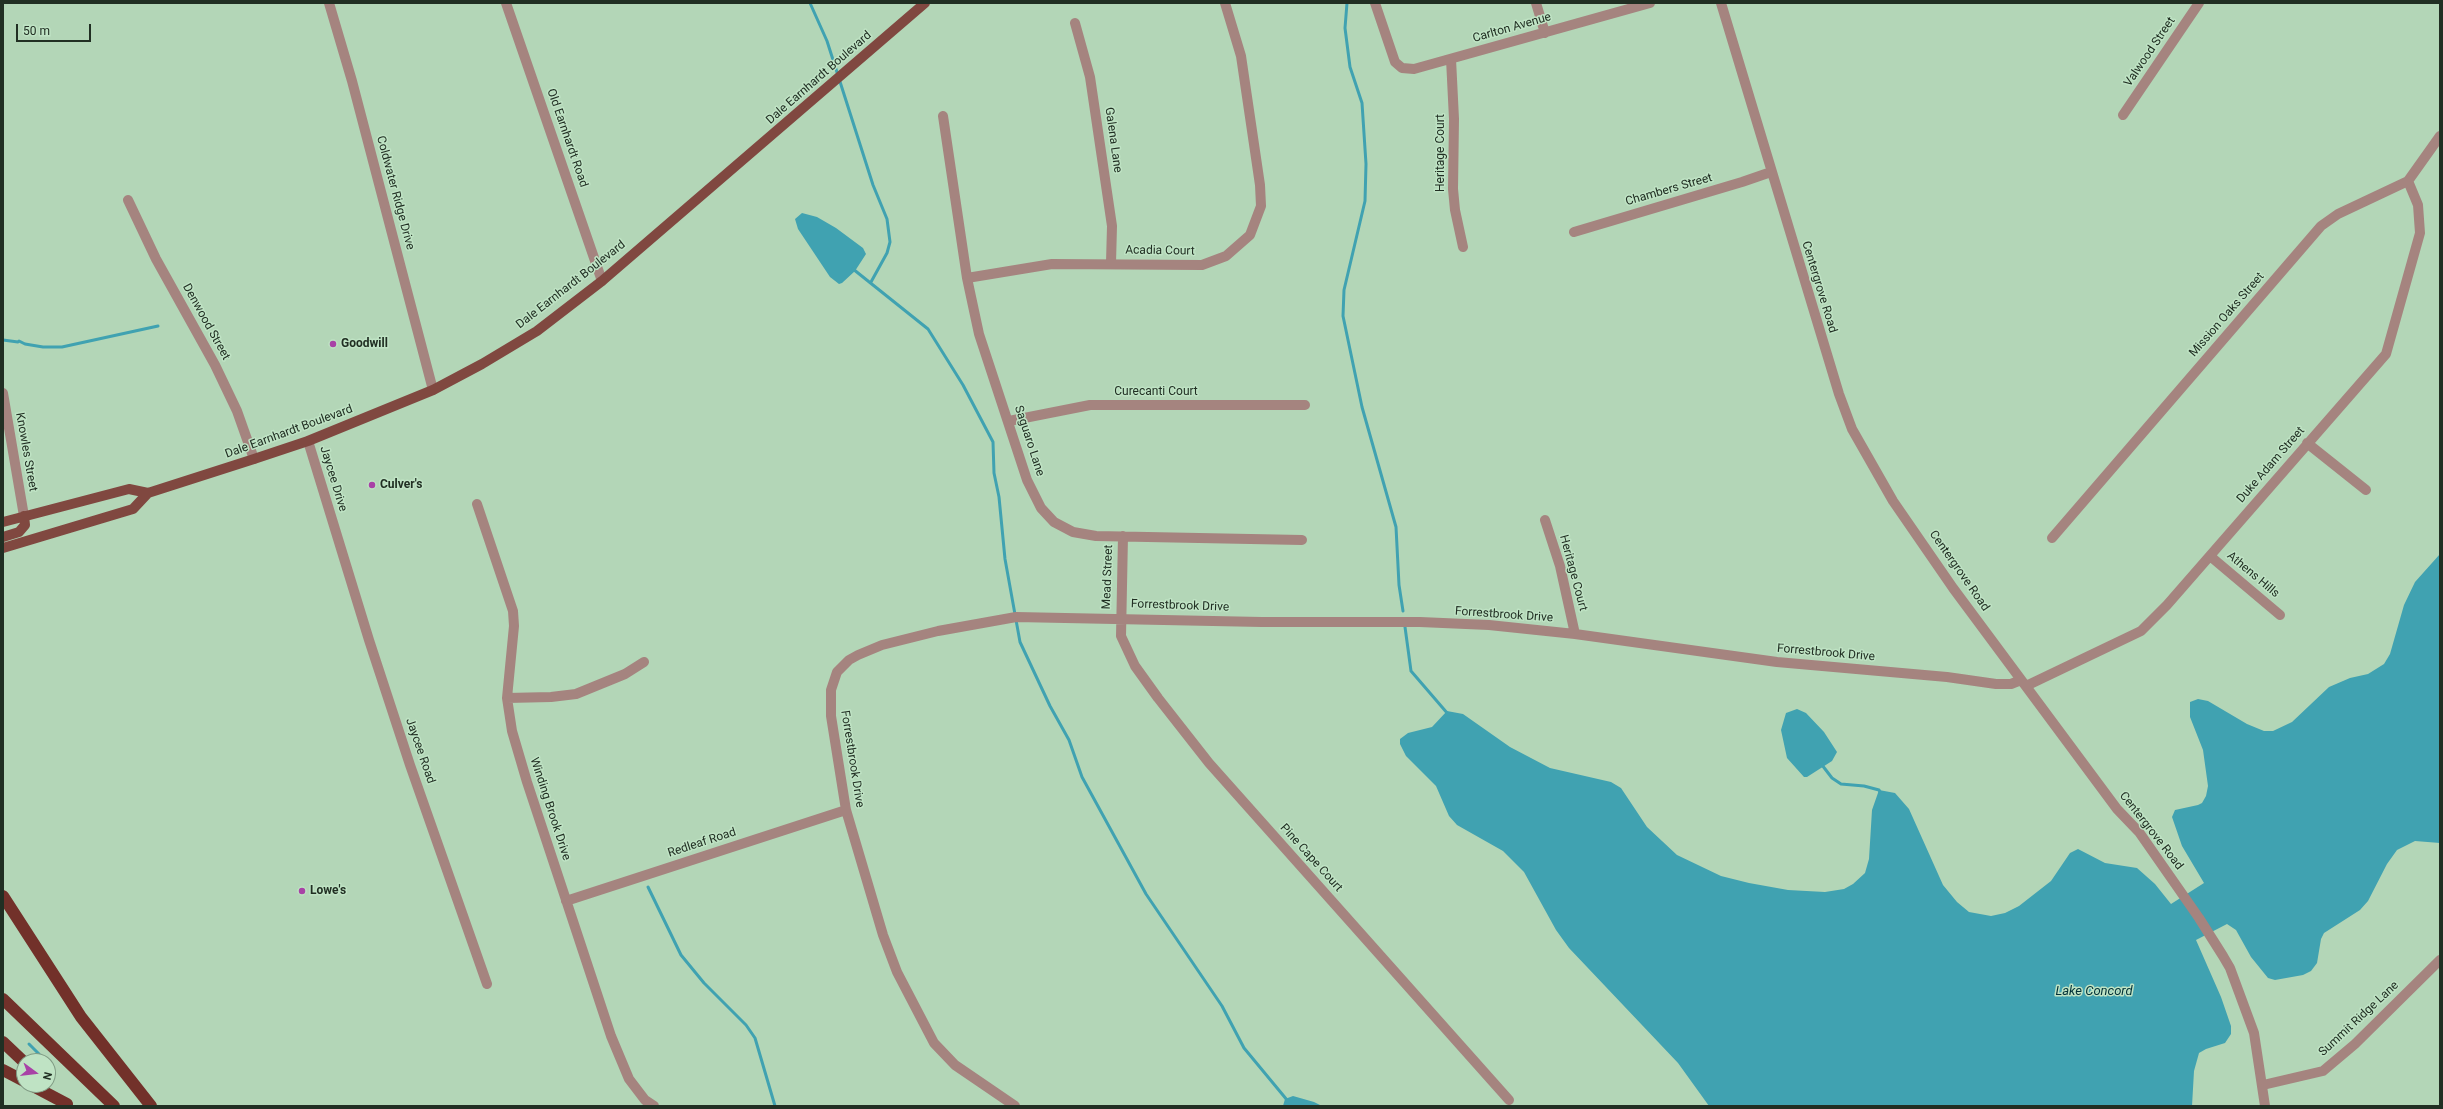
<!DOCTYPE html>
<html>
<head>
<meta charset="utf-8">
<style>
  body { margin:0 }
  #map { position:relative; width:2443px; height:1109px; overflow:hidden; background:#b3d6b7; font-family:Roboto,sans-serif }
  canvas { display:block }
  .frame { position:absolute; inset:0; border:4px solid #212f23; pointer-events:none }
  .north { position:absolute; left:16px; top:1053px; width:40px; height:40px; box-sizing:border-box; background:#bfe3c4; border:1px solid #809b84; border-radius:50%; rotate:105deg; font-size:11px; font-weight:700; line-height:16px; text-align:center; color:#212f23 }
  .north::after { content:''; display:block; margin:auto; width:14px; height:18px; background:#a842a6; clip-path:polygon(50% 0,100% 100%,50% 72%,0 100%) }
  .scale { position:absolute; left:16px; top:24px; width:75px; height:18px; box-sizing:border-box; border:2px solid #212f23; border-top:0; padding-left:5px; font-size:12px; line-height:14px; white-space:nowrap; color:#212f23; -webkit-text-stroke:3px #bfe3c4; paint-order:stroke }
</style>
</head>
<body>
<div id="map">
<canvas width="2443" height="1109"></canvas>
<div class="frame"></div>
<div class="north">N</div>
<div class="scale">50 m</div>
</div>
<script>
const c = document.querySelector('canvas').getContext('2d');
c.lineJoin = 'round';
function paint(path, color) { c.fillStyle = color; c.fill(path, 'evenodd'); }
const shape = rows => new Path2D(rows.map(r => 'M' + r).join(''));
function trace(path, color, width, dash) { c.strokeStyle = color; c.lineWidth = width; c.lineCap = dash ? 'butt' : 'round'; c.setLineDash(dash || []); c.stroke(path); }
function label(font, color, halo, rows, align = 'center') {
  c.font = font + ' Roboto,sans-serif'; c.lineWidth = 3; c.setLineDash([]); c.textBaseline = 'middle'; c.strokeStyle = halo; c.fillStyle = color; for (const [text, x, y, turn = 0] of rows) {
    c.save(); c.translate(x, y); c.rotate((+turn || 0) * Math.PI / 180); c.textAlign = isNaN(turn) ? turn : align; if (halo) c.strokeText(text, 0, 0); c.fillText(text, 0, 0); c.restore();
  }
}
paint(shape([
  [802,213,817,217,836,228,863,248,866,254,855,271,842,283,839,284,830,277,798,229,795,219],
  [2440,554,2440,843,2415,841,2397,850,2387,864,2368,901,2360,910,2324,933,2321,939,2317,963,2311,971,2303,975,2275,980,2268,978,2251,957,2236,930,2227,924,2196,940,2221,997,2231,1026,2231,1034,2225,1043,2206,1049,2199,1053,2194,1071,2192,1106,1709,1106,1678,1063,1569,948,1556,930,1524,872,1503,851,1457,825,1449,816,1436,786,1406,756,1400,744,1400,739,1408,733,1432,727,1447,711,1463,714,1510,747,1550,768,1611,782,1621,788,1647,827,1677,855,1721,876,1749,883,1788,890,1825,892,1844,889,1853,884,1865,873,1869,859,1872,810,1879,790,1895,793,1909,809,1943,885,1957,902,1969,912,1991,916,2005,913,2019,906,2051,881,2070,853,2078,849,2105,863,2137,868,2155,884,2171,904,2204,883,2182,846,2172,817,2175,810,2198,805,2202,803,2206,796,2208,786,2203,750,2190,717,2190,702,2198,699,2208,701,2247,724,2264,731,2273,731,2292,722,2329,687,2350,678,2368,674,2384,664,2390,654,2404,605,2415,582],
  [1797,709,1806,713,1824,732,1837,752,1832,761,1807,777,1804,777,1787,758,1781,730,1786,713],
  [1293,1096,1314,1102,1322,1106,1283,1106,1285,1099]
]), '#40a2b1');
trace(shape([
  [810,3,827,41,873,185,887,219,890,242,887,253,871,282],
  [1347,3,1345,28,1350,67,1362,103,1366,164,1365,201,1344,290,1343,316,1362,407,1396,527,1399,585,1403,611],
  [853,269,928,329,963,385,993,442,994,473,999,497,1005,559,1020,642,1050,706,1069,740,1082,777,1146,894,1222,1006,1244,1048,1292,1106],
  [3,340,18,342,19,341,25,344,43,347,62,347,158,326],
  [1405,627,1411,671,1448,714],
  [1822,765,1832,778,1841,784,1864,786,1879,790,1880,792],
  [648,887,681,955,704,983,746,1025,755,1038,775,1106],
  [29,1044,39,1054]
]), '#40a2b1', 3);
trace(shape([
  [329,3,352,81,433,390],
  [506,3,602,281],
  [1375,3,1395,62,1402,68,1414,69,1650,3],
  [1536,3,1545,33],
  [1721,3,1839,394,1852,429,1893,501,1953,588,2117,809,2139,832,2199,918,2223,956,2230,968,2254,1033,2265,1106],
  [1075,23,1090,77,1112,226,1111,263],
  [1451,59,1454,119,1453,189,1455,210,1463,247],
  [2123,115,2199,3],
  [943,116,967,278,979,334,1027,480,1041,508,1054,522,1073,532,1096,536,1302,540],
  [128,200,156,259,215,365,237,411,254,459],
  [1574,232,1742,182,1771,172],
  [967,278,1052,264,1202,265,1226,256,1250,235,1261,206,1260,185,1241,56,1225,3],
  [3,393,24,516],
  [1009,421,1090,405,1305,405],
  [308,441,369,640,410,765,487,984],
  [2307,443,2366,490],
  [477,504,513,611,514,626,507,698,512,731,527,782,611,1036,629,1079,645,1100,654,1106],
  [1545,520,1560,566,1575,634],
  [1123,536,1121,636,1135,666,1158,698,1209,763,1509,1100],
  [2052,538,2321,226,2338,214,2408,181,2440,136],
  [2210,556,2280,615],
  [2026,686,2141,631,2167,605,2386,354,2420,233,2418,205,2408,181],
  [507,698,551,697,576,694,625,674,644,662],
  [566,901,846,810],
  [2263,1085,2323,1071,2355,1044,2440,960],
  [1015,1106,955,1065,934,1043,897,972,883,935,846,810,831,716,831,690,837,672,849,660,858,655,882,645,938,631,1016,617,1262,622,1420,622,1489,625,1575,634,1777,662,1947,677,1996,684,2011,684,2021,680]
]), '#a5847f', 10);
trace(shape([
  [3,522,129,489,148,493,254,459,308,441,433,390,482,364,537,331,602,281,925,3],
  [3,537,19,532,25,525,24,516],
  [3,548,133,509,148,493]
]), '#804840', 10);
trace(shape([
  [3,896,81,1017,151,1106],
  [3,999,114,1106],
  [3,1042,24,1062],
  [3,1070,24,1081],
  [31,1085,67,1104]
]), '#72312a', 12);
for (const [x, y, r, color] of [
  [333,344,4,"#a842a6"],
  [372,485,4,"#a842a6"],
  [302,891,4,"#a842a6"]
]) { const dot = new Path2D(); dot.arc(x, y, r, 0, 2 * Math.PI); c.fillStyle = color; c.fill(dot); trace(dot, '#bfe3c4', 1.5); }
label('12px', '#212f23', '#bfe3c4', [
  ["Carlton Avenue",1512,28,-16],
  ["Valwood Street",2150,52,-56],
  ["Dale Earnhardt Boulevard",819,78,-41],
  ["Old Earnhardt Road",567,138,71],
  ["Galena Lane",1113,140,82],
  ["Heritage Court",1441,153,-90],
  ["Chambers Street",1669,190,-16],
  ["Coldwater Ridge Drive",395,193,75],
  ["Acadia Court",1160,251,1],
  ["Dale Earnhardt Boulevard",571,285,-38],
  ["Centergrove Road",1819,287,73],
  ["Mission Oaks Street",2227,315,-49],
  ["Denwood Street",206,322,61],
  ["Curecanti Court",1156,392],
  ["Dale Earnhardt Boulevard",289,432,-20],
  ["Saguaro Lane",1029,441,72],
  ["Knowles Street",26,452,80],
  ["Duke Adam Street",2271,465,-49],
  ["Jaycee Drive",333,479,73],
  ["Centergrove Road",1959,571,55],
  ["Heritage Court",1573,573,75],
  ["Athens Hills",2253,575,40],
  ["Mead Street",1108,577,-88],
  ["Forrestbrook Drive",1180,606,2],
  ["Forrestbrook Drive",1504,615,4],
  ["Forrestbrook Drive",1826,653,5],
  ["Jaycee Road",420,751,71],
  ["Forrestbrook Drive",852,759,81],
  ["Winding Brook Drive",550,809,72],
  ["Centergrove Road",2151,831,52],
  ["Redleaf Road",702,843,-18],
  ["Pine Cape Court",1311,858,48],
  ["Summit Ridge Lane",2359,1019,-43]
]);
label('bold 12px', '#212f23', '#bfe3c4', [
  ["Goodwill",341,344],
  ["Culver's",380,485],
  ["Lowe's",310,891]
], 'left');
label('italic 13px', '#013138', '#bfe3c4', [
  ["Lake Concord",2094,992]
]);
</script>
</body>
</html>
